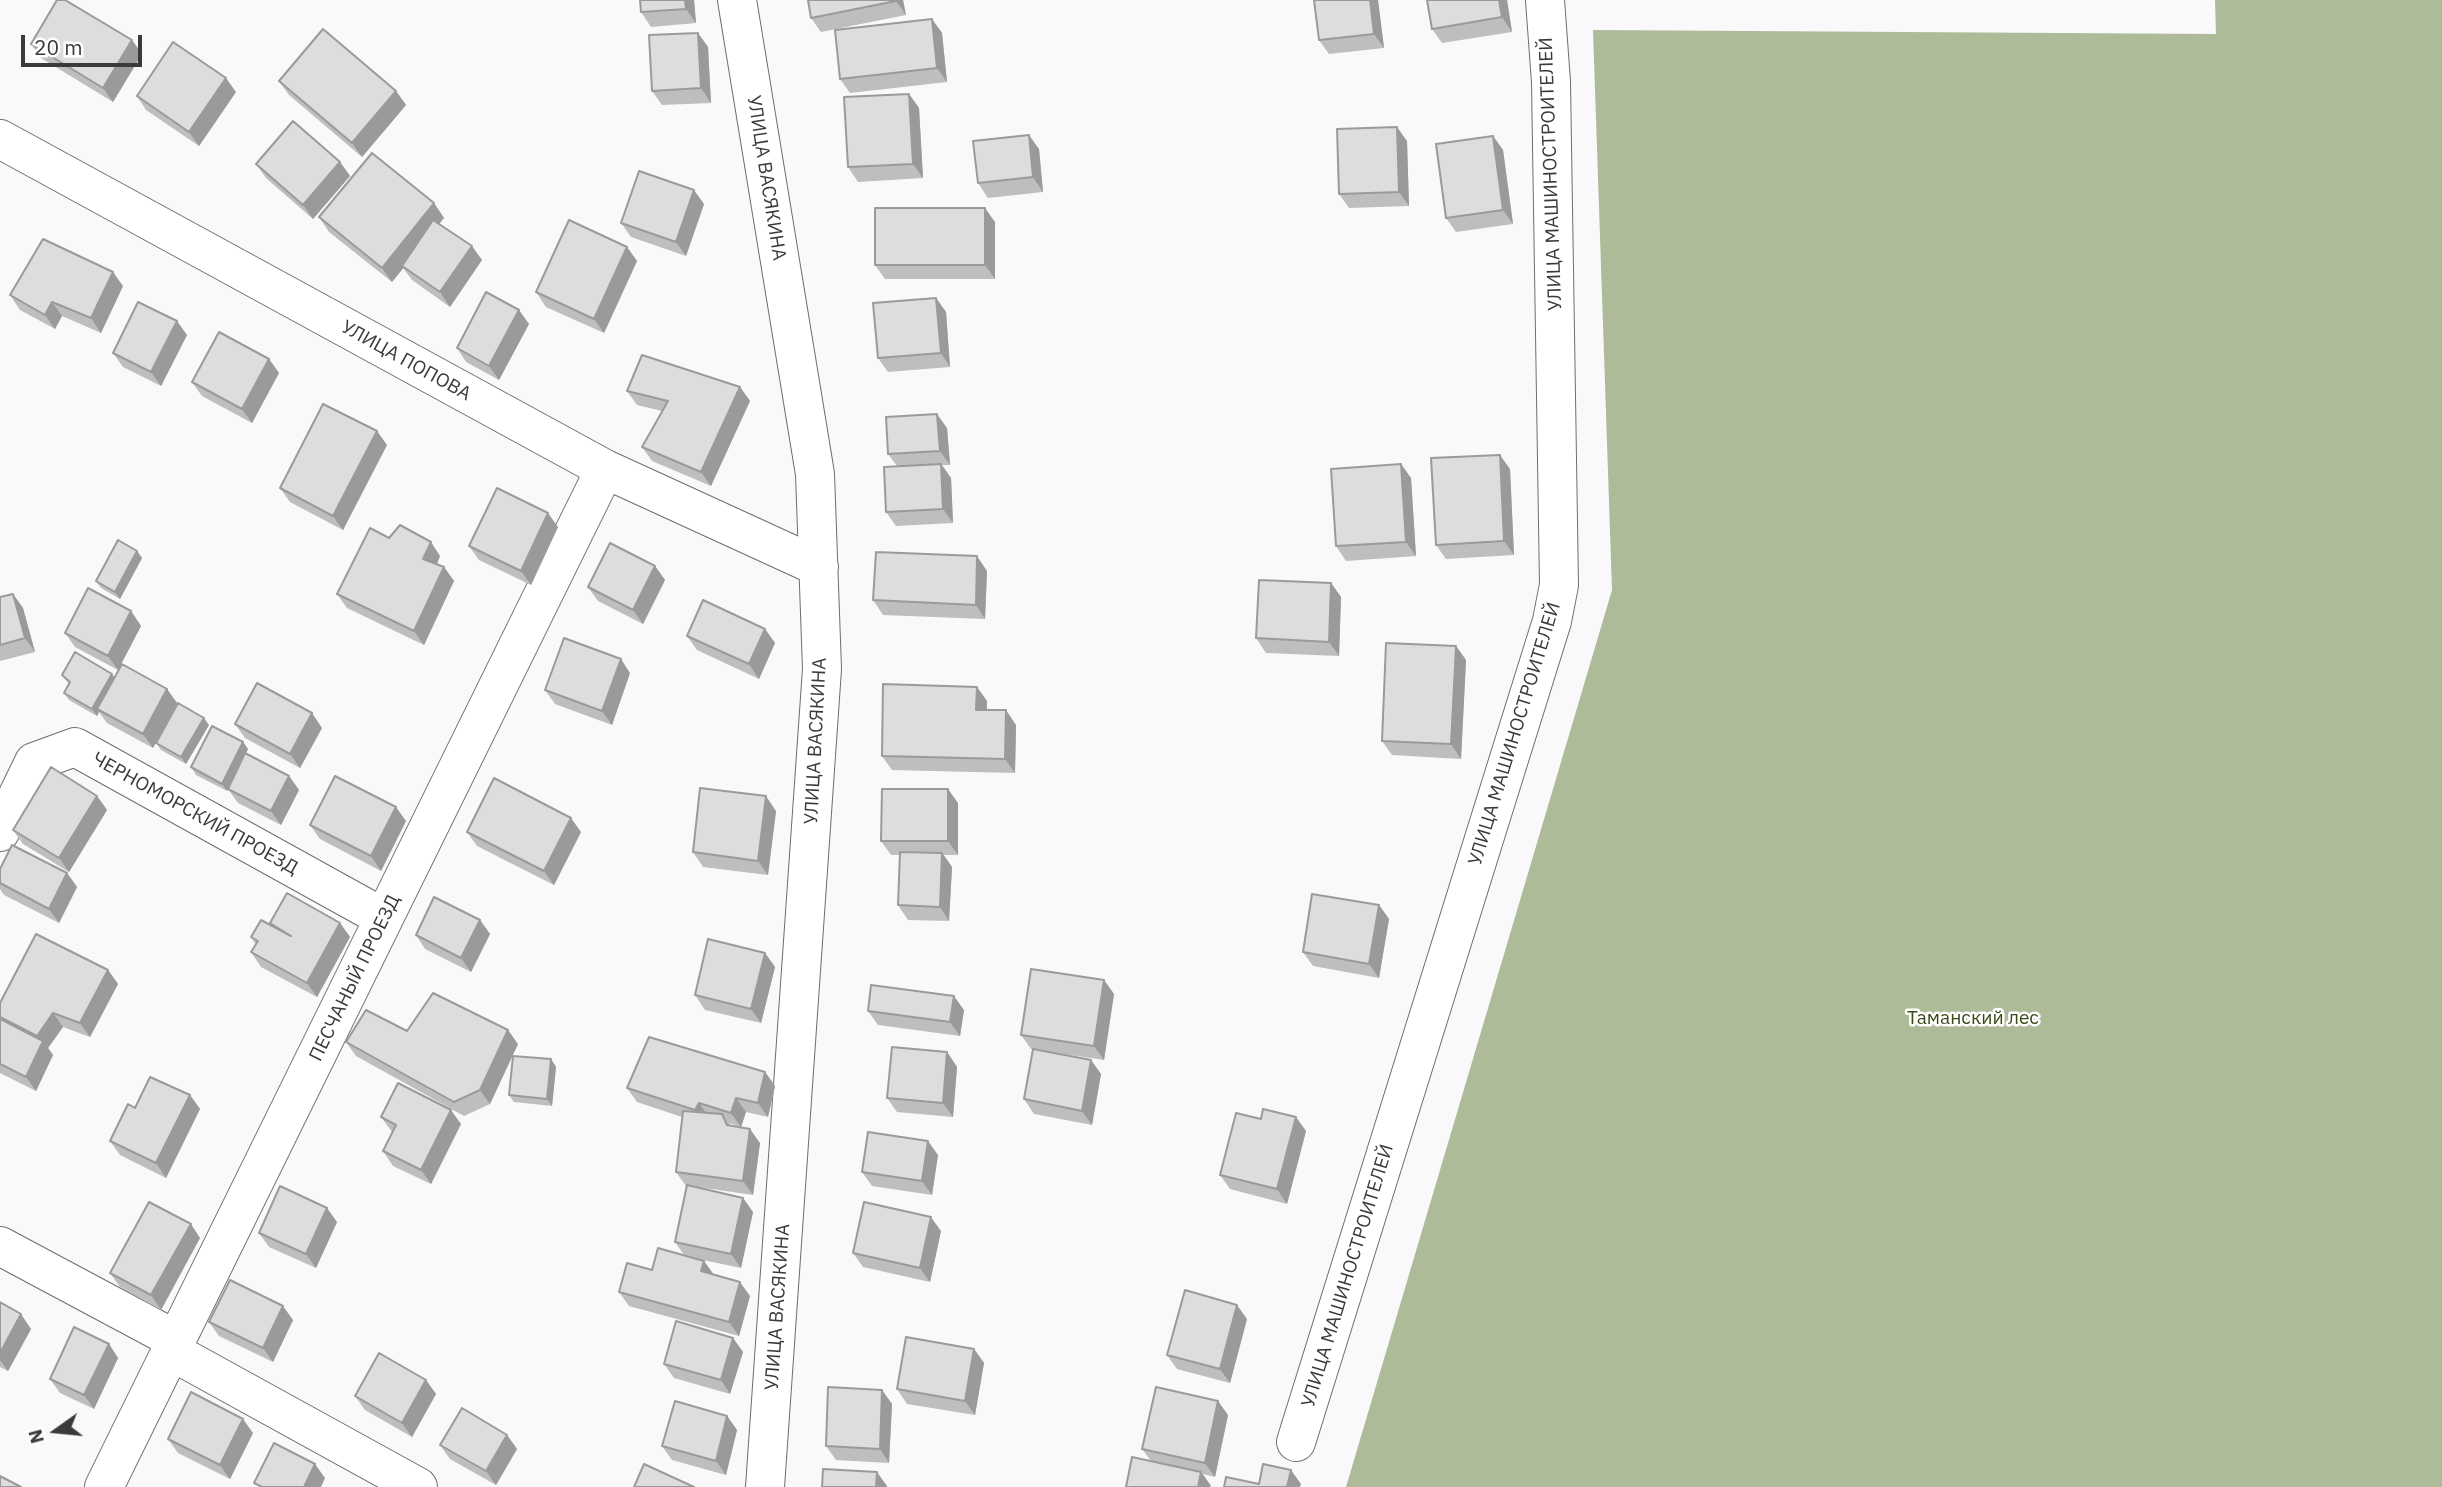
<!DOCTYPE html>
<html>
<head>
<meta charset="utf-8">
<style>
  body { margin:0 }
  #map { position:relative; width:2442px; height:1487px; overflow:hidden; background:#f9f9fb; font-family:"IBM Plex Sans",sans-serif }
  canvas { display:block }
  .north { position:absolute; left:21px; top:1396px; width:70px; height:70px; -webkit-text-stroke:5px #fff; paint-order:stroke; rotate:255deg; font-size:19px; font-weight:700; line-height:28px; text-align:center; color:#3a3a3b }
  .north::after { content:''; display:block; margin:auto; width:24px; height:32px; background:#3a3a3b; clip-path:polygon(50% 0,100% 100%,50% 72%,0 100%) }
  .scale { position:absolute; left:21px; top:35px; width:121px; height:32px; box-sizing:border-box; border:4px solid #3a3a3b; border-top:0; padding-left:9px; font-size:21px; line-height:24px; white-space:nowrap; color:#3a3a3b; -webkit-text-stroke:5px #fff; paint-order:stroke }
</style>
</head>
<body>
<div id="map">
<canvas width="2442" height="1487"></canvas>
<div class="north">N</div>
<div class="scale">20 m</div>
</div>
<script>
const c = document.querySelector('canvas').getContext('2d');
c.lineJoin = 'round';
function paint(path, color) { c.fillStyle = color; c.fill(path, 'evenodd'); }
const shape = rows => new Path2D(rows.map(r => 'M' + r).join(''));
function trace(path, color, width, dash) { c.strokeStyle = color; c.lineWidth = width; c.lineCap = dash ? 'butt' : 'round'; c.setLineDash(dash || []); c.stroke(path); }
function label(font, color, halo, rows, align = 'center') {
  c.font = font + ' "IBM Plex Sans",sans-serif'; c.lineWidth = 5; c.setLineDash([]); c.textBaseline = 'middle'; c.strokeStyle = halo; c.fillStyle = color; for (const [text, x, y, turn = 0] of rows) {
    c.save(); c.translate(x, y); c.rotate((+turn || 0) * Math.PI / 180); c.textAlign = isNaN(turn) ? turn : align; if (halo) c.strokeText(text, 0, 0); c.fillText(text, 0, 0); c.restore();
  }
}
paint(shape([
  [2215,0,2442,0,2442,1487,1346,1487,1612,590,1593,30,2216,34]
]), '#aebb99');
const minor = shape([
  [737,0,815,474,822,669,765,1487],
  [0,139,605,469,819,567],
  [0,832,34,762,75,747,384,918],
  [0,1246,176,1340],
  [171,1351,418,1487],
  [1296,1442,1552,621,1559,585,1551,82,1545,0],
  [104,1487,605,469]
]);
trace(minor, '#6e6e6f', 40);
trace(minor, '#fff', 38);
paint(shape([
  [694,0,696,23,651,27,641,12],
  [808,0,903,0,906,15,821,32,811,18],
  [1378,0,1384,48,1329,54,1319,40],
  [1507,0,1512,32,1442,43,1432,29],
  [932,19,942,33,947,82,850,93,840,79],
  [698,33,708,47,711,103,662,105,652,91],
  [31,44,142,54,113,102,41,58],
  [279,81,396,91,406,105,362,157,289,95],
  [236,92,199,146,146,110,137,96],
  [909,94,919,108,923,178,858,182,848,167],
  [1493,136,1503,150,1513,224,1456,232,1446,218],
  [1407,141,1409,206,1349,208,1339,194],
  [1039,149,1043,192,988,198,978,183],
  [340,162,350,176,313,219,266,178,256,164],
  [434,203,444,218,439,224,482,260,450,307,412,280,403,268,392,282,329,232,319,217],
  [704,204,686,256,631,237,621,223],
  [995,222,995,279,885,279,875,265],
  [627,247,637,261,604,333,546,307,536,292],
  [123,286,101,333,62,316,55,329,20,310,10,295],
  [936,298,946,312,950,367,888,372,878,358],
  [529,324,499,380,466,362,457,348],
  [187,335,161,386,123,367,113,353],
  [269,359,279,373,252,423,202,396,192,382],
  [740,387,750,401,711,486,652,461,642,447,662,411,637,405,627,391],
  [947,428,950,465,942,465,951,478,953,523,896,526,886,512,897,466,888,454],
  [387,445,343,530,290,502,280,488],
  [1401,464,1411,478,1416,556,1346,561,1336,546],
  [1510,469,1514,555,1446,559,1436,545],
  [558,527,531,585,479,560,469,546],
  [389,538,440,556,437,564,444,567,454,581,424,645,347,608,337,594],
  [137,551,142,558,120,599,101,588,96,581],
  [655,566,665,580,643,624,598,601,588,587],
  [987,571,985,619,883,615,873,600],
  [1331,583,1341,597,1339,656,1266,653,1256,638],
  [13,594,23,608,35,652,0,661,0,597],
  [131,611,141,626,118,670,75,647,65,633],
  [765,629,775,643,759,679,697,650,687,636],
  [1456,646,1466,660,1461,759,1392,755,1382,741],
  [630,673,612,725,555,704,545,690],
  [62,675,115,677,167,689,177,703,153,748,107,723,99,712,97,716,69,700,64,693,69,684],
  [977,687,987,701,987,710,1016,725,1015,773,892,770,882,756],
  [235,724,322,728,300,768,245,738],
  [209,725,186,764,161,750,156,743],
  [243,742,248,749,246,754,289,776,299,790,281,825,238,803,228,789,227,791,196,775,191,767],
  [97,796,107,810,69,872,23,844,13,830],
  [958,803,958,855,944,855,952,867,949,921,908,920,898,905,900,855,891,855,881,841],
  [776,811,768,875,703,867,693,852],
  [406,821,381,871,320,839,310,825],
  [467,832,581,832,554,885,477,846],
  [0,869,67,873,77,887,59,923,4,895,0,889],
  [1379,905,1389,919,1379,978,1313,966,1303,952],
  [480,920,490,934,471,972,425,949,416,935],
  [270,923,340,923,350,937,317,997,261,967,251,952,256,945,251,937,273,926],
  [765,953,775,967,761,1023,705,1010,695,995],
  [108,970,118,984,90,1037,63,1027,48,1048,53,1055,36,1091,0,1073,0,1003],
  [1104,980,1114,994,1104,1060,1044,1051,1091,1060,1101,1074,1092,1125,1034,1114,1024,1099,1033,1049,1031,1049,1021,1035],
  [964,1010,960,1036,878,1025,868,1011],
  [407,1031,518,1044,490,1104,464,1116,356,1056,346,1042],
  [947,1052,957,1067,953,1117,897,1112,887,1098],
  [551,1059,556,1067,552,1106,514,1102,509,1095],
  [765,1072,775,1086,768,1117,746,1112,741,1127,729,1123,731,1126,760,1143,753,1195,691,1186,743,1198,753,1212,741,1268,698,1259,704,1261,714,1275,750,1296,739,1336,629,1306,619,1292,652,1270,684,1255,675,1242,686,1186,676,1172,682,1117,637,1102,627,1088],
  [190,1095,200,1109,166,1178,120,1155,110,1141,135,1108],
  [381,1117,461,1124,431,1184,393,1166,383,1151,392,1132],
  [1306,1131,1287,1204,1230,1189,1220,1175],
  [938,1155,932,1195,872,1186,862,1172],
  [337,1222,316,1268,269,1247,259,1233],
  [941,1231,930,1282,863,1267,853,1253],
  [200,1238,161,1310,120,1287,110,1273],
  [0,1302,31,1329,8,1371,0,1367],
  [1247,1319,1230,1383,1177,1369,1167,1355],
  [293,1320,273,1362,219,1336,209,1322],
  [733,1338,743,1352,730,1394,674,1378,664,1364],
  [109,1344,118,1358,94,1409,60,1393,50,1379],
  [974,1349,984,1363,975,1415,907,1404,897,1389],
  [426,1380,436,1394,412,1437,365,1410,355,1396],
  [882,1390,892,1404,889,1463,836,1460,826,1446],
  [1228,1415,1215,1477,1203,1474,1211,1486,1151,1461,1142,1449],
  [727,1416,737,1430,726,1475,672,1460,662,1446],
  [253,1433,230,1479,178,1453,168,1439],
  [507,1435,517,1449,496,1485,450,1459,440,1445]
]), '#bfbdbd');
paint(shape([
  [685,0,694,0,696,23,686,9],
  [896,0,903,0,906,15,896,1],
  [1370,0,1378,0,1384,48,1374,34],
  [1499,0,1507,0,1512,32,1502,17],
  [932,19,942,33,947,82,937,68],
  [698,33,708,47,711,103,701,88],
  [132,40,142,54,113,102,103,88],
  [226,78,236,92,199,146,189,132],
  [396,91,406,105,362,157,352,143],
  [909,94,919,108,923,178,913,164],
  [1397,127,1407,141,1409,206,1399,192],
  [1029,135,1039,149,1043,192,1033,177],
  [1493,136,1503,150,1513,224,1503,210],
  [340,162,350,176,313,219,303,205],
  [694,190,704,204,686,256,676,242],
  [434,203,444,218,392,282,382,268],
  [985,208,995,222,995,279,985,265],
  [472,246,482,260,450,307,440,292],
  [627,247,637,261,604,333,594,319],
  [113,272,123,286,101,333,91,318],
  [936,298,946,312,950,367,941,353],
  [52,302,62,316,55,329,45,315],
  [519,310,529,324,499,380,489,366],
  [177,321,187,335,161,386,151,372],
  [269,359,279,373,252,423,242,409],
  [740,387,750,401,711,486,701,472],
  [937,414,947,428,950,465,940,451],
  [377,431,387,445,343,530,333,516],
  [1500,455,1510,469,1514,555,1504,541],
  [941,464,951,478,953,523,943,509],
  [1401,464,1411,478,1416,556,1406,542],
  [548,513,558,527,531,585,521,571],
  [431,542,440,556,433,573,423,559],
  [137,551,142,558,120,599,115,592],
  [977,556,987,571,985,619,976,605],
  [655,566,665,580,643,624,633,610],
  [444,567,454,581,424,645,414,631],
  [1331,583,1341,597,1339,656,1329,642],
  [13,594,23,608,35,652,25,638],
  [131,611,141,626,118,670,108,656],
  [765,629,775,643,759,679,749,664],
  [1456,646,1466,660,1461,759,1451,744],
  [621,659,630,673,612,725,602,711],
  [112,674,117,681,97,709,99,712,97,716,92,709],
  [977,687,987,701,986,724,976,710],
  [167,689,177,703,153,748,143,734],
  [1006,710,1016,725,1015,773,1005,759],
  [312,713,322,728,300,768,290,754],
  [204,718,209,725,186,764,181,757],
  [243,742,248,749,227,791,222,784],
  [289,776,299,790,281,825,271,811],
  [948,789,958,803,958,855,948,841],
  [97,796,107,810,69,872,59,858],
  [766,796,776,811,768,875,758,861],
  [396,807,406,821,381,871,371,856],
  [571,818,581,832,554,885,544,871],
  [942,853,952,867,949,921,940,907],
  [67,873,77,887,59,923,49,909],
  [1379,905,1389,919,1379,978,1369,964],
  [480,920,490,934,471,972,461,958],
  [340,923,350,937,317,997,307,983],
  [765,953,775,967,761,1023,751,1009],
  [108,970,118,984,90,1037,80,1023],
  [1104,980,1114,994,1104,1060,1094,1046],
  [954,996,964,1010,960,1036,950,1022],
  [53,1013,63,1027,48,1048,53,1055,36,1091,26,1077,42,1043,37,1036],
  [508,1030,518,1044,490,1104,480,1090],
  [947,1052,957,1067,953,1117,943,1103],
  [551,1059,556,1067,552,1106,547,1099],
  [1091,1060,1101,1074,1092,1125,1082,1111],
  [765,1072,775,1086,768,1117,758,1103],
  [190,1095,200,1109,166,1178,156,1163],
  [736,1098,746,1112,741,1127,731,1113],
  [699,1103,709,1117,705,1124,695,1110],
  [451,1110,461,1124,431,1184,421,1170],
  [1296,1117,1306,1131,1287,1204,1277,1189],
  [750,1129,760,1143,753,1195,743,1181],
  [928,1141,938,1155,932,1195,922,1181],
  [743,1198,753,1212,741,1268,731,1254],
  [327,1208,337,1222,316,1268,306,1254],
  [931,1217,941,1231,930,1282,920,1268],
  [191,1224,200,1238,161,1310,151,1295],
  [704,1261,714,1275,701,1271],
  [740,1282,750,1296,739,1336,729,1322],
  [1237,1305,1247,1319,1230,1383,1220,1369],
  [283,1306,293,1320,273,1362,263,1348],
  [21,1314,31,1329,8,1371,0,1360,0,1353],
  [733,1338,743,1352,730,1394,721,1380],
  [109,1344,118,1358,94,1409,84,1395],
  [974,1349,984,1363,975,1415,965,1401],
  [426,1380,436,1394,412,1437,402,1423],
  [882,1390,892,1404,889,1463,880,1449],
  [1218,1401,1228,1415,1215,1477,1205,1463],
  [727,1416,737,1430,726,1475,716,1461],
  [243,1419,253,1433,230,1479,220,1465],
  [507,1435,517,1449,496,1485,486,1471],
  [315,1464,325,1478,321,1487,304,1487],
  [1291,1470,1301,1484,1300,1487,1287,1487],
  [877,1472,887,1486,887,1487,876,1487],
  [1201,1472,1211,1486,1210,1487,1198,1487]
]), '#9b9a9a');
const building = shape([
  [57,0,65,0,132,40,103,88,31,44,57,0],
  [640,0,685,0,686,9,641,12,640,0],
  [808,0,896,0,896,1,811,18,808,0],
  [1314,0,1370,0,1374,34,1319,40,1314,0],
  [1427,0,1499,0,1502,17,1432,29,1427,0],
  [932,19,937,68,840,79,835,30,932,19],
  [323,29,396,91,352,143,279,81,323,29],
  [698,33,701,88,652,91,649,35,698,33],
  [173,42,226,78,189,132,137,96,173,42],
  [909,94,913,164,848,167,844,97,909,94],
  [293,121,340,162,303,205,256,164,293,121],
  [1397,127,1399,192,1339,194,1337,129,1397,127],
  [1029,135,1033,177,978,183,973,141,1029,135],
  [1493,136,1503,210,1446,218,1436,144,1493,136],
  [372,153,434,203,382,268,319,217,372,153],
  [639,171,694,190,676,242,621,223,639,171],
  [875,208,985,208,985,265,875,265,875,208],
  [433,220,472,246,440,292,402,266,433,220],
  [569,220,627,247,594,319,536,292,569,220],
  [43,239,113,272,91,318,52,302,45,315,10,295,43,239],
  [486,292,519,310,489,366,457,348,486,292],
  [936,298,941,353,878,358,873,303,936,298],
  [138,302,177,321,151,372,113,353,138,302],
  [219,332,269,359,242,409,192,382,219,332],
  [642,355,740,387,701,472,642,447,668,401,627,391,642,355],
  [323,404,377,431,333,516,280,488,323,404],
  [937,414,940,451,888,454,886,417,937,414],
  [1500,455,1504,541,1436,545,1431,458,1500,455],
  [941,464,943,509,886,512,884,467,941,464],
  [1401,464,1406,542,1336,546,1331,469,1401,464],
  [497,488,548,513,521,571,469,546,497,488],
  [400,525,431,542,423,559,444,567,414,631,337,594,370,528,389,538,400,525],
  [118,540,137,551,115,592,96,581,118,540],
  [610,543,655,566,633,610,588,587,610,543],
  [876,552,977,556,976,605,873,600,876,552],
  [1259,580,1331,583,1329,642,1256,638,1259,580],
  [88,588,131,611,108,656,65,633,88,588],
  [13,594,25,638,0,645,0,597,13,594],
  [703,600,765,629,749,664,687,636,703,600],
  [564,638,621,659,602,711,545,690,564,638],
  [1386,643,1456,646,1451,744,1382,741,1386,643],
  [75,652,112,674,92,709,64,693,70,682,62,675,75,652],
  [122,664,167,689,143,734,97,709,122,664],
  [257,683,312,713,290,754,235,724,257,683],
  [883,684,977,687,976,710,1006,710,1005,759,882,756,883,684],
  [178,703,204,718,181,757,156,743,178,703],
  [212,726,243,742,222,784,191,767,212,726],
  [245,753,289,776,271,811,228,789,245,753],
  [51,767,97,796,59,858,13,830,51,767],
  [335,776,396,807,371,856,310,825,335,776],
  [494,778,571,818,544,871,467,832,494,778],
  [700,788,766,796,758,861,693,852,700,788],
  [882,789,948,789,948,841,881,841,882,789],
  [12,845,67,873,49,909,0,883,0,869,12,845],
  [900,852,942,853,940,907,898,905,900,852],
  [287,893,340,923,307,983,251,952,258,941,251,937,261,920,291,936,270,923,287,893],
  [1312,894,1379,905,1369,964,1303,952,1312,894],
  [434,897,480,920,461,958,416,935,434,897],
  [36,934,108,970,80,1023,53,1013,37,1036,0,1017,0,1003,36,934],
  [708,939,765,953,751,1009,695,995,708,939],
  [1031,969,1104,980,1094,1046,1021,1035,1031,969],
  [871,985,954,996,950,1022,868,1011,871,985],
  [433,993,508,1030,480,1090,454,1102,346,1042,366,1010,407,1031,433,993],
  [0,1019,43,1041,26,1077,0,1064,0,1019],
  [649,1037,765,1072,758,1103,736,1098,731,1113,699,1103,695,1110,627,1088,649,1037],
  [892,1047,947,1052,943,1103,887,1098,892,1047],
  [1033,1049,1091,1060,1082,1111,1024,1099,1033,1049],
  [513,1056,551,1059,547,1099,509,1095,513,1056],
  [150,1077,190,1095,156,1163,110,1141,128,1104,135,1108,150,1077],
  [398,1083,451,1110,421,1170,383,1151,396,1125,381,1117,398,1083],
  [1263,1109,1296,1117,1277,1189,1220,1175,1236,1113,1261,1119,1263,1109],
  [683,1111,722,1114,727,1125,750,1129,743,1181,676,1172,683,1111],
  [868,1132,928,1141,922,1181,862,1172,868,1132],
  [687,1185,743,1198,731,1254,675,1242,687,1185],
  [280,1186,327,1208,306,1254,259,1233,280,1186],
  [149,1202,191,1224,151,1295,110,1273,149,1202],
  [864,1202,931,1217,920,1268,853,1253,864,1202],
  [658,1248,704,1261,701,1271,740,1282,729,1322,619,1292,627,1263,652,1270,658,1248],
  [230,1280,283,1306,263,1348,209,1322,230,1280],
  [1185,1290,1237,1305,1220,1369,1167,1355,1185,1290],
  [0,1302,21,1314,0,1353,0,1302],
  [676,1321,733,1338,721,1380,664,1364,676,1321],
  [74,1327,109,1344,84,1395,50,1379,74,1327],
  [906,1337,974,1349,965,1401,897,1389,906,1337],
  [379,1353,426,1380,402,1423,355,1396,379,1353],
  [828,1387,882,1390,880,1449,826,1446,828,1387],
  [1156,1387,1218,1401,1205,1463,1142,1449,1156,1387],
  [191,1392,243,1419,220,1465,168,1439,191,1392],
  [675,1401,727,1416,716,1461,662,1446,675,1401],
  [462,1408,507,1435,486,1471,440,1445,462,1408],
  [274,1443,315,1464,304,1487,262,1487,254,1483,274,1443],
  [1132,1457,1201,1472,1198,1487,1126,1487,1132,1457],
  [644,1464,694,1487,634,1487,644,1464],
  [1263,1464,1291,1470,1287,1487,1224,1487,1226,1477,1259,1484,1263,1464],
  [823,1469,877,1472,876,1487,822,1487,823,1469],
  [0,1476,21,1487,0,1487,0,1476]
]);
paint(building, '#dedcdc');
trace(building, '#9b9a9a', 2);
label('19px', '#3a3a3b', '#fff', [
  ["УЛИЦА МАШИНОСТРОИТЕЛЕЙ",1551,174,-92],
  ["УЛИЦА ВАСЯКИНА",766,178,81],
  ["УЛИЦА ПОПОВА",406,361,29],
  ["УЛИЦА МАШИНОСТРОИТЕЛЕЙ",1515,734,-73],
  ["УЛИЦА ВАСЯКИНА",816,741,-87],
  ["ЧЕРНОМОРСКИЙ ПРОЕЗД",195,814,29],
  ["ПЕСЧАНЫЙ ПРОЕЗД",355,978,-64],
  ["УЛИЦА МАШИНОСТРОИТЕЛЕЙ",1348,1276,-73],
  ["УЛИЦА ВАСЯКИНА",778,1307,-86]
]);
label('19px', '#3a4a15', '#fff', [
  ["Таманский лес",1973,1019]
]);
</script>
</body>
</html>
